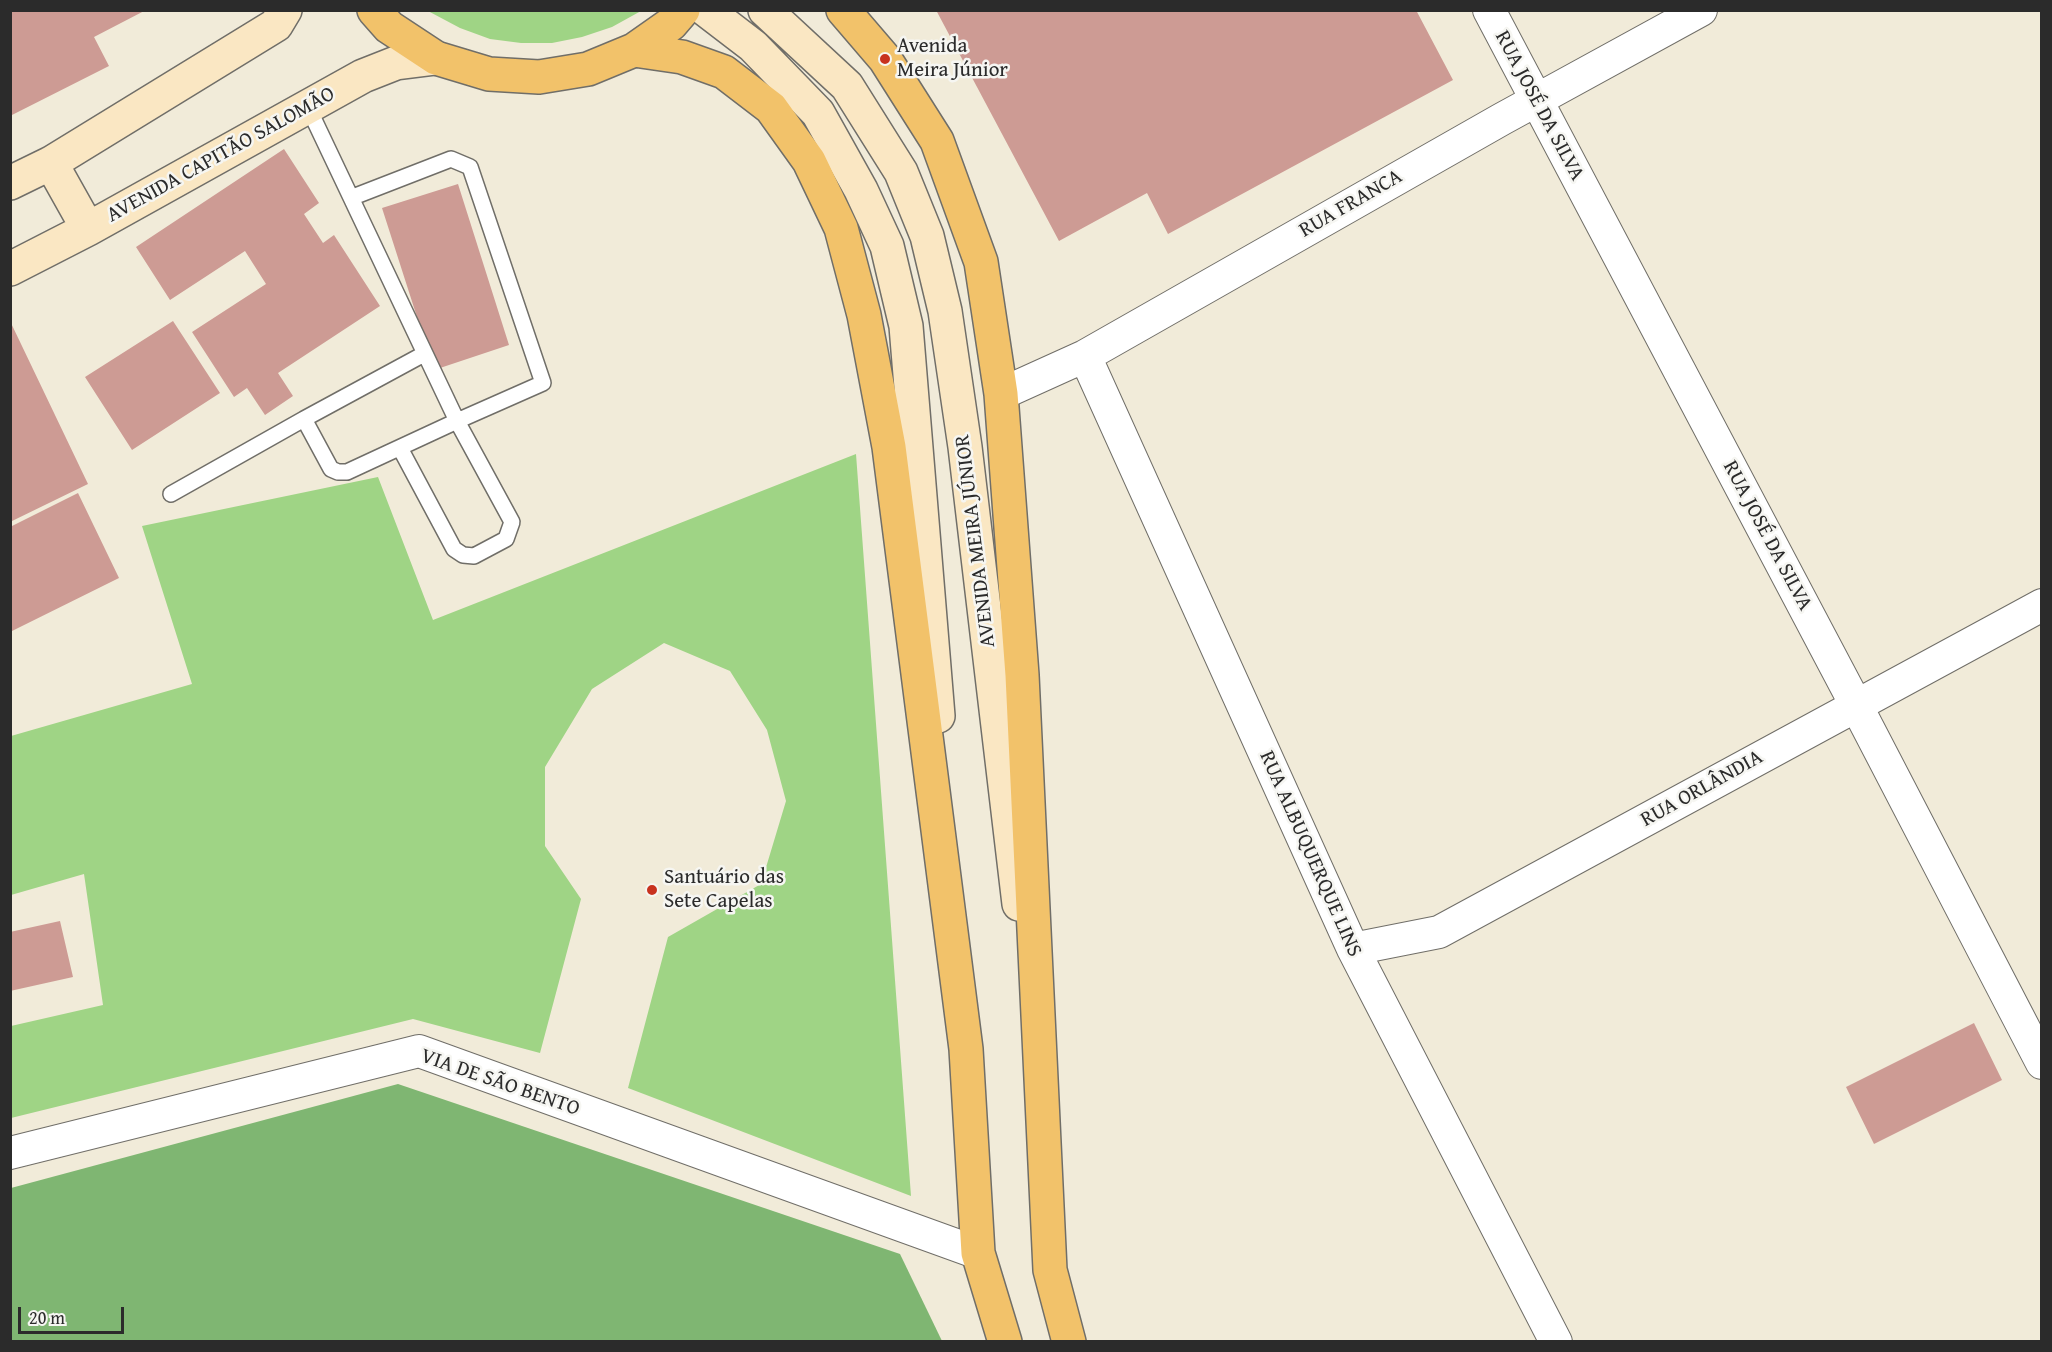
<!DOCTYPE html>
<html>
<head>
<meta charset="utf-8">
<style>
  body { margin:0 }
  #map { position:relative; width:2052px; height:1352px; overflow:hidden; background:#f1ebd9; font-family:"Gentium Book Plus",serif }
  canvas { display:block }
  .frame { position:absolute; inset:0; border:12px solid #2b2b2b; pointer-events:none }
  .scale { position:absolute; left:18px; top:1307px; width:106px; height:27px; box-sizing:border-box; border:3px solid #2b2b2b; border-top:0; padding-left:8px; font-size:18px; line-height:21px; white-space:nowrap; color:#2b2b2b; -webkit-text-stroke:4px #f6f6f2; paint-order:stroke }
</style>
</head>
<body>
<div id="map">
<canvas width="2052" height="1352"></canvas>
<div class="frame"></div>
<div class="scale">20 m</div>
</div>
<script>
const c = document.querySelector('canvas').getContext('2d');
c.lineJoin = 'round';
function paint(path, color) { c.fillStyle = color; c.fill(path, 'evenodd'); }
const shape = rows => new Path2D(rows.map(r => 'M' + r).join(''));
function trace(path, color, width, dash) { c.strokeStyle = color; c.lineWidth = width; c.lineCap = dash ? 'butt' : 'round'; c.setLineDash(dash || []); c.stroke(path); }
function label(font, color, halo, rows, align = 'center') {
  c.font = font + ' "Gentium Book Plus",serif'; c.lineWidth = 5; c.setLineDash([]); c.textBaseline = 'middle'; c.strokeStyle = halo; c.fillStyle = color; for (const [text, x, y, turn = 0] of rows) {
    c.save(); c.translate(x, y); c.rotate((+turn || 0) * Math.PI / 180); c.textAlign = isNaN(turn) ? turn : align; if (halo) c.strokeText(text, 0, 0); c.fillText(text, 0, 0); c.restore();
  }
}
paint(shape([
  [428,11,641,11,612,27,582,37,552,43,521,43,490,39,460,28],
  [856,454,911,1196,628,1088,668,937,761,884,786,801,767,730,730,671,664,643,592,689,545,767,545,846,581,899,540,1053,413,1019,11,1118,11,1026,103,1005,84,874,11,895,11,736,192,684,142,526,378,477,433,620]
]), '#9fd485');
paint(shape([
  [398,1084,900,1254,942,1341,11,1341,11,1188]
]), '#7fb672');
paint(shape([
  [10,10,146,10,94,37,109,66,10,116],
  [936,10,1416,10,1453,80,1168,234,1147,193,1059,241],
  [284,149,319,203,304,214,323,243,334,235,380,306,278,373,293,396,265,415,247,388,234,397,192,332,266,284,245,251,170,300,136,247],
  [458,184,509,345,434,370,382,208],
  [10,321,88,484,10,522],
  [173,321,220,393,132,450,85,377],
  [78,493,119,578,10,632,10,527],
  [60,921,73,977,10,991,10,932],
  [1974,1023,2002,1080,1874,1144,1846,1087]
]), '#cd9b94');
const service = shape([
  [308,107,457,421,543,383,470,167,451,159,353,197],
  [400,448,454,549,463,555,474,556,506,539,512,522,457,421,347,472,338,472,331,469,304,419,424,354],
  [171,494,304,419]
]);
const minor = shape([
  [1489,10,1856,705,2042,1063],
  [1085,356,1353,949,1556,1342],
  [1001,394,1085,356,1502,119,1701,10],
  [1353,949,1439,932,2042,605],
  [10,1153,419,1051,978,1253]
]);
const secondary = shape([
  [706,10,753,46,818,113,861,190,887,246,906,326,938,716],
  [765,10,847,86,901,172,927,236,945,311,965,447,1019,904],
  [51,163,88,229],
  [10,183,51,163,276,25,285,10],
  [10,269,88,229,363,76,396,63,436,58]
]);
const primary = shape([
  [374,10,389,27,436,58,489,74,539,77,588,69,634,50,671,24,683,10],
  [843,10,885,59,937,141,981,262,1001,394,1022,675,1050,1270,1069,1342],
  [634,50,682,57,724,72,771,108,809,161,841,228,864,315,889,447,966,1049,978,1253,1005,1342]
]);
trace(service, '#706e68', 18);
trace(minor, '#706e68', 34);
trace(secondary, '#706e68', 36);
trace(primary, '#706e68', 36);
trace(service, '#fff', 15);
trace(minor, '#fff', 32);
trace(secondary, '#fae7c3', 33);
trace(primary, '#f2c26a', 33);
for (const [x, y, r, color] of [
  [885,59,6,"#c8321e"],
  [652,890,6,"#c8321e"]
]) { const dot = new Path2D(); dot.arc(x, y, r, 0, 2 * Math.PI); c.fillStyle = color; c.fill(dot); trace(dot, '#f6f6f2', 2); }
label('21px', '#2b2b2b', '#f6f6f2', [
  ["Avenida",897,47],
  ["Meira Júnior",897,71],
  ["Santuário das",664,878],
  ["Sete Capelas",664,902]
], 'left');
label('21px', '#2b2b2b', '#f6f6f2', [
  ["RUA JOSÉ DA SILVA",1539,106,62],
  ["AVENIDA CAPITÃO SALOMÃO",221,155,-29],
  ["RUA FRANCA",1351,204,-30],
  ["RUA JOSÉ DA SILVA",1767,536,62],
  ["AVENIDA MEIRA JÚNIOR",976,541,-97],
  ["RUA ORLÂNDIA",1702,789,-29],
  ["RUA ALBUQUERQUE LINS",1310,854,66],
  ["VIA DE SÃO BENTO",500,1083,19]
]);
</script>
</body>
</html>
